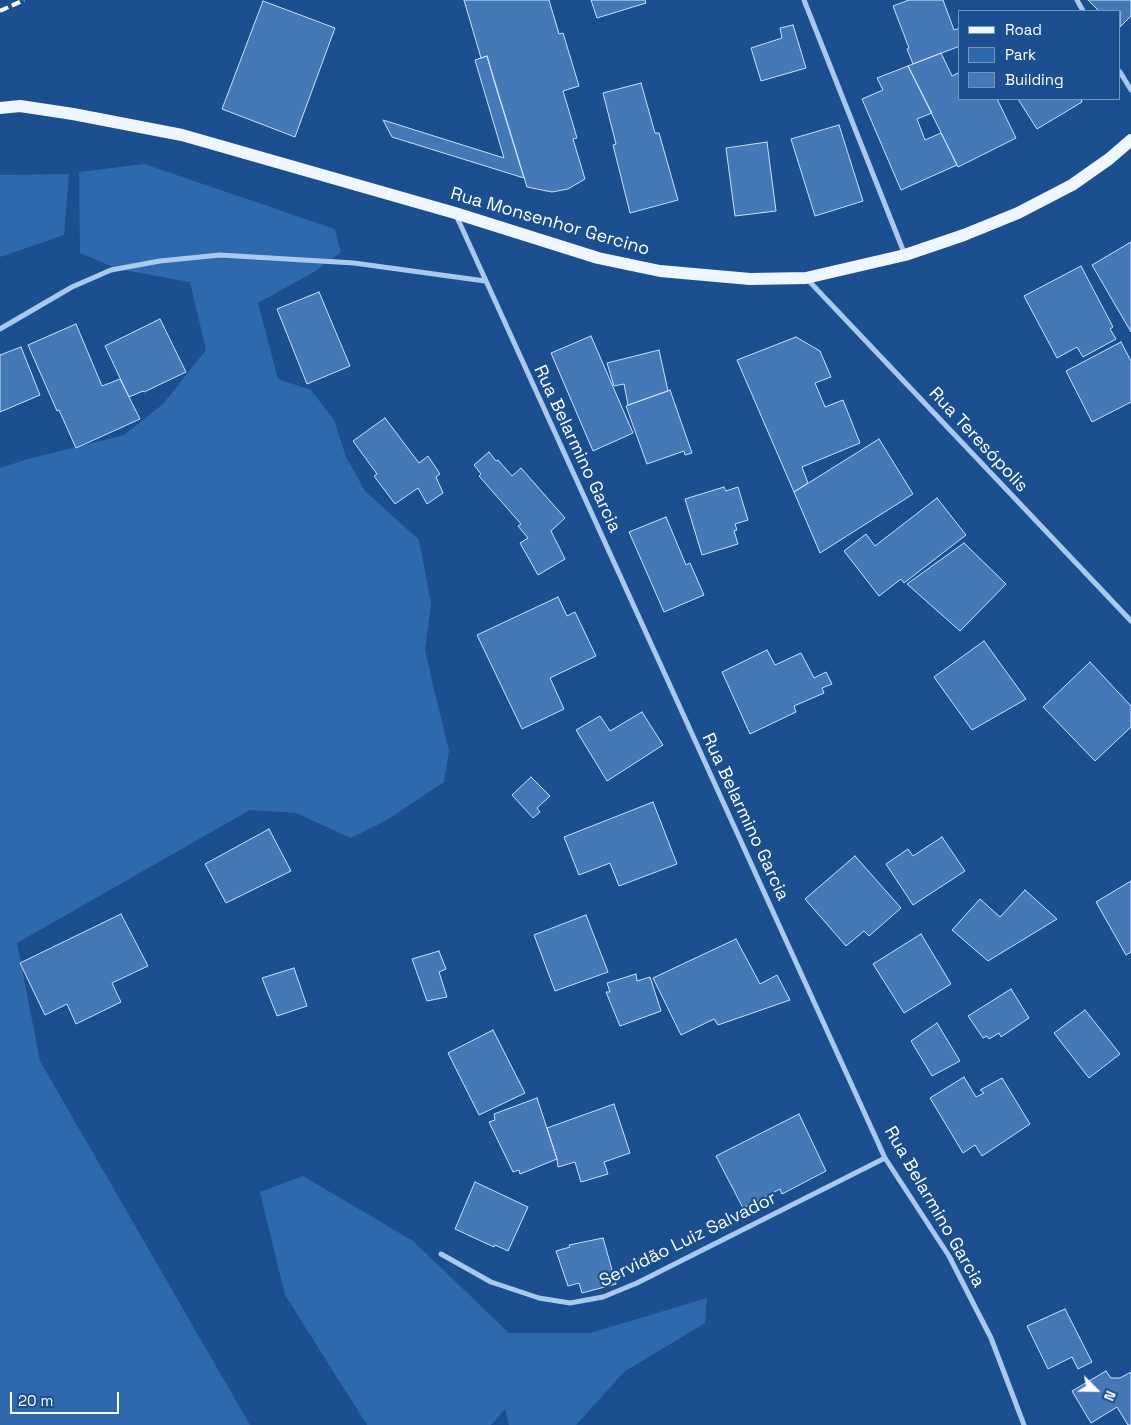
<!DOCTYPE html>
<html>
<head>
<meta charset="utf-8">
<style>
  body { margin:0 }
  #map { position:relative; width:1131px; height:1425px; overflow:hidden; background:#1b4f8f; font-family:"Space Grotesk",sans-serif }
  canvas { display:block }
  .legend { position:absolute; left:958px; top:10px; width:162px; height:90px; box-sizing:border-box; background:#1b4f8f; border:1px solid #7695bc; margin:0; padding:6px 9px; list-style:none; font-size:15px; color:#fff }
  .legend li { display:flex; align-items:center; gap:10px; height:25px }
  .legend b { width:25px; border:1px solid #7695bc }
  .north { position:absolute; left:1071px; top:1365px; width:50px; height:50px; -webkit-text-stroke:4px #1b4f8f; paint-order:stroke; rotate:113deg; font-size:14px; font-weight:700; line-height:20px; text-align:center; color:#fff }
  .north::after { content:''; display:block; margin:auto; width:18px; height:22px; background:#fff; clip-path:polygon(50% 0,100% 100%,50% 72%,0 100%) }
  .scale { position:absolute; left:10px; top:1392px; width:109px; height:22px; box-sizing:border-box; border:2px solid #fff; border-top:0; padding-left:6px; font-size:15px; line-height:18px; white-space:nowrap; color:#fff; -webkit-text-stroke:4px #1b4f8f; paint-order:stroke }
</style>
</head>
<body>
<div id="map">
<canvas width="1131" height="1425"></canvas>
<ul class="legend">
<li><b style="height:6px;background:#f0f6ff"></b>Road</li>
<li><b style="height:14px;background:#2e69ad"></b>Park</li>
<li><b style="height:14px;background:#4478b7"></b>Building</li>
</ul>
<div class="north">N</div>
<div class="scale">20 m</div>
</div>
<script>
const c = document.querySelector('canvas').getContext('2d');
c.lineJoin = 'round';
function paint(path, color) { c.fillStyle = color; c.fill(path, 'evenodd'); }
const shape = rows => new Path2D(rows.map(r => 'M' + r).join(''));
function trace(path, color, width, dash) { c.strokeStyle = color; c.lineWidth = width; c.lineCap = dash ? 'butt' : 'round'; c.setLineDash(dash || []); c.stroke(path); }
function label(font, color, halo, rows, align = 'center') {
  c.font = font + ' "Space Grotesk",sans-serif'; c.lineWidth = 4.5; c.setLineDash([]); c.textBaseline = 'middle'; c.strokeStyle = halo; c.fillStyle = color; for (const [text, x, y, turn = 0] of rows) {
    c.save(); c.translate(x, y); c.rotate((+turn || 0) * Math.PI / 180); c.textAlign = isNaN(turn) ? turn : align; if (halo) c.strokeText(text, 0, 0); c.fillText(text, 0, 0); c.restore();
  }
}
paint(shape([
  [144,164,335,229,341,252,314,272,258,303,278,379,311,390,334,420,346,457,365,491,419,540,431,603,425,651,449,751,444,782,387,820,351,838,296,813,250,810,17,943,40,1061,250,1425,0,1425,0,468,28,459,124,435,163,404,206,350,190,282,118,269,80,253,79,172],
  [69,174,64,235,0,257,0,175],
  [303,1176,413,1241,509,1333,590,1333,707,1298,705,1323,624,1372,576,1425,509,1425,505,1409,491,1425,367,1425,285,1295,260,1192]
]), '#2e69ad');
const building = shape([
  [464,0,549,0,559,34,563,33,579,86,563,91,577,138,573,139,585,179,568,189,552,192,527,187,487,56,481,58,464,0],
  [591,0,645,0,646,3,597,18,591,0],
  [909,0,943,0,954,30,960,28,960,46,913,64,907,49,909,48,893,6,909,0],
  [1088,0,1131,0,1131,16,1120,27,1120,11,1099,11,1088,0],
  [263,1,335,28,295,137,222,109,263,1],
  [793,25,806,68,761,81,751,48,782,38,780,28,793,25],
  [941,53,952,76,960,72,960,99,997,99,1016,138,958,167,908,66,941,53],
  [487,56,494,81,524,178,392,137,383,120,504,158,475,60,487,56],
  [908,66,932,113,917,119,925,140,941,133,957,165,901,190,862,99,883,90,877,78,908,66],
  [641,83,655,133,659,133,678,200,630,213,613,145,616,144,603,93,641,83],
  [1018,99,1081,99,1082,102,1037,129,1018,99],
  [839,125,863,201,815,216,791,139,839,125],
  [767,142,776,211,735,216,726,148,767,142],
  [1131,242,1131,332,1092,265,1131,242],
  [1081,266,1113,327,1110,329,1116,339,1083,357,1077,347,1057,358,1024,296,1081,266],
  [319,292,350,366,307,384,277,309,319,292],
  [160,319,186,372,144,392,143,391,129,397,105,346,160,319],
  [76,324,102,386,120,379,140,419,76,448,59,410,57,411,28,345,76,324],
  [591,336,633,433,593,451,551,353,591,336],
  [796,337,820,351,831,377,815,383,825,407,843,400,860,443,802,467,808,483,794,492,737,360,796,337],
  [1121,342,1131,361,1131,402,1092,422,1066,371,1121,342],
  [21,347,40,395,0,412,0,355,21,347],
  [659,350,668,391,628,405,624,384,614,386,607,363,659,350],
  [670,390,692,453,685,455,684,451,647,464,626,406,670,390],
  [385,418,419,463,428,456,440,474,436,477,443,493,427,504,418,488,395,504,374,476,377,474,353,441,385,418],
  [879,439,913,494,820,553,794,492,879,439],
  [489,452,496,461,498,460,512,476,521,468,565,518,551,531,565,559,538,575,520,543,528,538,518,526,521,524,479,476,481,474,474,465,489,452],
  [724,487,726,491,738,487,748,520,735,524,737,530,734,531,738,544,702,555,685,499,724,487],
  [937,498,966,535,904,583,901,579,879,596,844,551,866,534,875,546,937,498],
  [666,517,686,565,690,563,704,595,664,612,629,532,666,517],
  [964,543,1006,584,960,631,907,584,964,543],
  [558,597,567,616,575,612,596,656,550,678,564,709,522,729,477,635,558,597],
  [984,641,1026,699,972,730,934,677,984,641],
  [767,650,775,665,801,653,814,678,826,672,832,684,822,688,824,693,794,706,796,712,750,734,722,672,767,650],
  [1090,662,1131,706,1131,727,1095,761,1043,707,1090,662],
  [642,712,663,745,607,781,576,730,600,716,610,731,642,712],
  [531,777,550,796,537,808,540,812,533,818,512,795,531,777],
  [653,802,677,864,619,886,610,863,579,875,564,837,653,802],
  [269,829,291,871,226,903,205,864,269,829],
  [942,837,965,871,913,905,886,864,908,849,913,856,942,837],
  [855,856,901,908,869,936,864,931,846,946,805,899,855,856],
  [1131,881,1131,952,1126,955,1096,902,1131,881],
  [1025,890,1057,919,988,961,952,930,980,899,1000,917,1025,890],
  [121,914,148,966,112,983,121,1002,76,1024,67,1004,45,1015,20,963,121,914],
  [586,915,608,972,555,991,534,935,586,915],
  [921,934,951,984,904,1013,873,964,921,934],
  [736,939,760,984,777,975,790,1000,718,1025,714,1019,681,1035,653,978,736,939],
  [439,951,446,969,439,972,447,997,427,1001,412,959,439,951],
  [294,968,307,1006,277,1016,262,978,294,968],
  [636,974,637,981,650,977,661,1011,620,1026,606,992,610,992,607,983,636,974],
  [1011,989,1029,1018,1001,1037,999,1033,989,1039,987,1036,983,1038,968,1016,1011,989],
  [1085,1010,1120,1054,1089,1078,1054,1033,1085,1010],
  [937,1023,960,1061,932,1076,911,1041,937,1023],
  [493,1030,525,1093,479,1115,448,1053,493,1030],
  [964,1077,976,1097,984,1093,980,1090,1002,1078,1030,1124,982,1156,975,1145,963,1153,930,1098,964,1077],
  [537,1098,557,1159,520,1174,519,1170,513,1172,489,1122,495,1120,494,1114,537,1098],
  [614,1104,630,1153,604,1162,608,1174,581,1182,575,1162,558,1167,557,1159,547,1128,614,1104],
  [799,1114,826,1171,782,1194,780,1189,743,1208,716,1156,799,1114],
  [475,1182,528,1207,508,1251,495,1245,494,1247,455,1229,475,1182],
  [603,1238,616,1284,582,1293,579,1283,568,1286,556,1251,570,1247,569,1245,603,1238],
  [1065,1309,1092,1362,1078,1369,1072,1357,1048,1369,1027,1326,1065,1309],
  [1106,1371,1111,1378,1120,1378,1131,1372,1131,1425,1128,1425,1117,1407,1091,1423,1072,1391,1106,1371]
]);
paint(building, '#4478b7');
trace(building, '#cfe3fa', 1);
trace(shape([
  [804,0,905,255],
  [1077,0,1083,11],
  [1120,72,1131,90],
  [456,215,885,1158,949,1256,991,1338,1024,1425],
  [808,280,1131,621],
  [0,329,72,287,111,270,160,261,220,255,354,263,485,281],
  [441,1254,491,1282,539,1298,570,1303,603,1297,637,1283,885,1158]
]), '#a9c9ee', 5);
trace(shape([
  [0,108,20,106,73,114,182,135,455,213,598,258,660,271,750,279,806,278,905,255,964,235,1018,213,1072,185,1109,159,1131,140]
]), '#f0f6ff', 12);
trace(shape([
  [0,11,24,0]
]), '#fff', 4, [9, 4]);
label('18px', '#fff', '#1b4f8f', [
  ["Rua Monsenhor Gercino",550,222,16],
  ["Rua Teresópolis",978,440,47],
  ["Rua Belarmino Garcia",577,449,65],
  ["Rua Belarmino Garcia",745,817,65],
  ["Rua Belarmino Garcia",934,1207,60],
  ["Servidão Luiz Salvador",688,1240,-26]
]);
</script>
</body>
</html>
